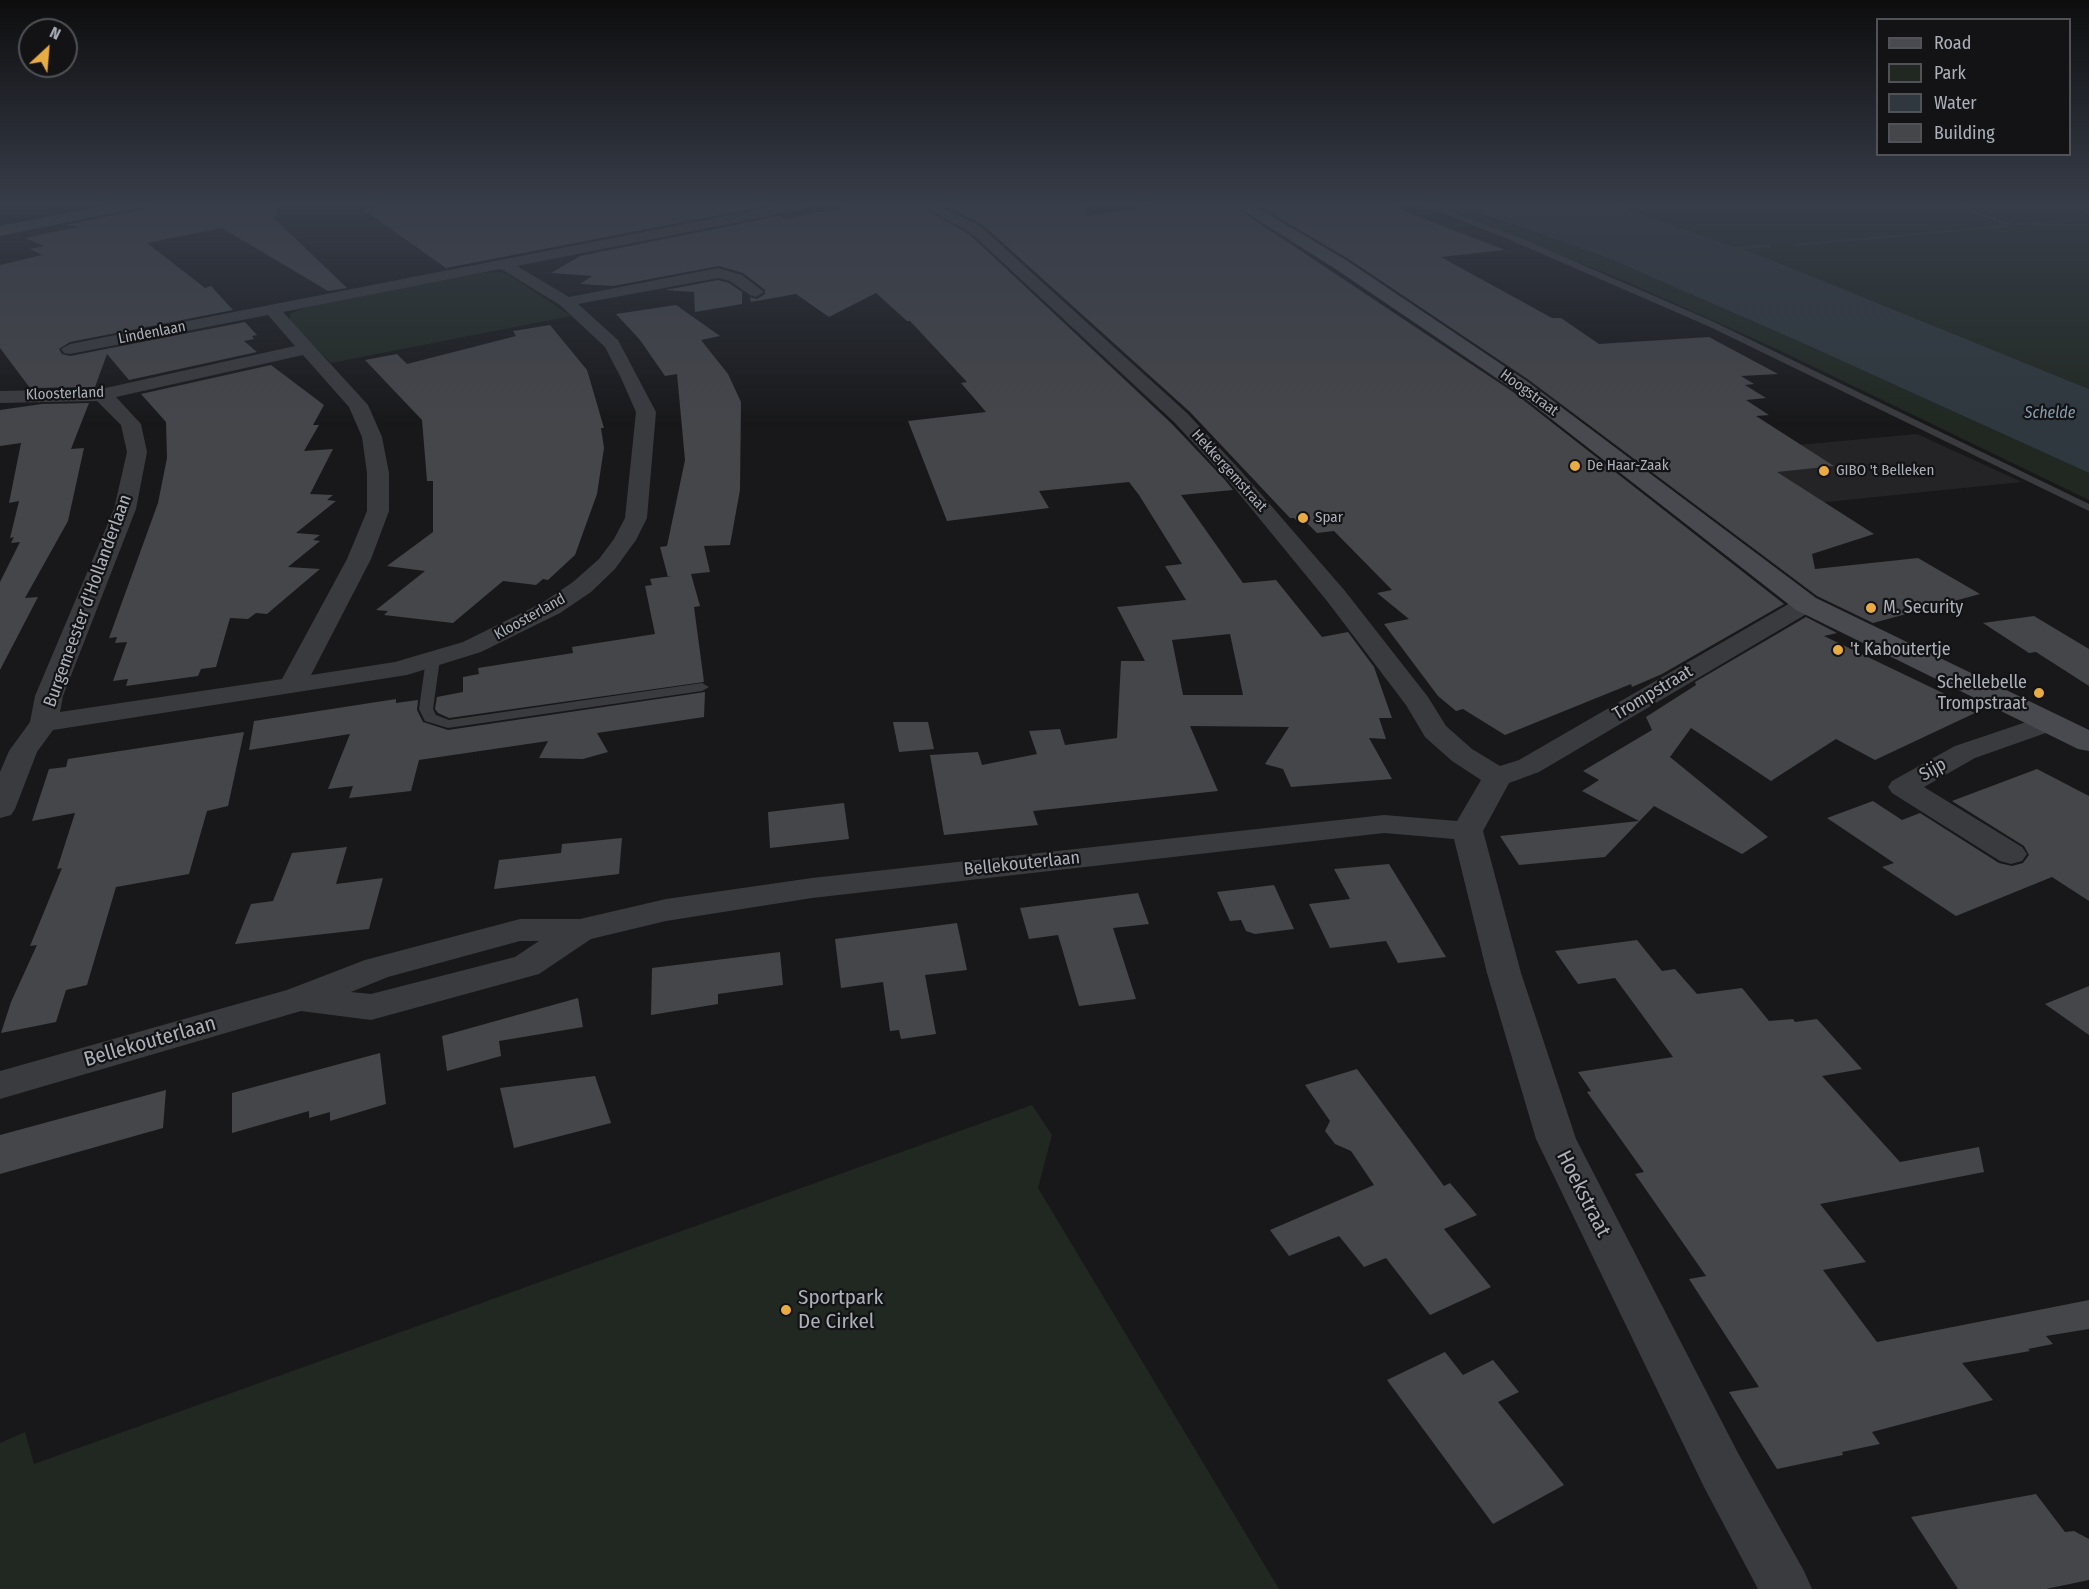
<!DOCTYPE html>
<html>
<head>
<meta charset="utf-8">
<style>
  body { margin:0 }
  #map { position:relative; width:2089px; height:1589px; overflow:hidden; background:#18181a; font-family:"Fira Sans Condensed",sans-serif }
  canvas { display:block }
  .legend { position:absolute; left:1876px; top:18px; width:195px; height:138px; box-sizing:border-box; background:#131315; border:2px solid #505257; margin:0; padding:8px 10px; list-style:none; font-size:18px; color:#abb0b9 }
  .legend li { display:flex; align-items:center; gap:12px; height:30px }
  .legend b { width:30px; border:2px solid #505257 }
  .north { position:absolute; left:18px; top:18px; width:60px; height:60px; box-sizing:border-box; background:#131315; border:2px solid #505257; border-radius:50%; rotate:26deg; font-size:16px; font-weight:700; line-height:24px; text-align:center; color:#abb0b9 }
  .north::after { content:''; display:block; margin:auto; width:21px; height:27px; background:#e8ac43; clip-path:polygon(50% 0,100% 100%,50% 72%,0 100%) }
</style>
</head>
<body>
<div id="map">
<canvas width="2089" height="1589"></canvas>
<ul class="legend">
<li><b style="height:8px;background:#484a4f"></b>Road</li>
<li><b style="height:16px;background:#202821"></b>Park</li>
<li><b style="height:16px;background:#2f383e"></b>Water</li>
<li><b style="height:16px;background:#45464a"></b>Building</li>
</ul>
<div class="north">N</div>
</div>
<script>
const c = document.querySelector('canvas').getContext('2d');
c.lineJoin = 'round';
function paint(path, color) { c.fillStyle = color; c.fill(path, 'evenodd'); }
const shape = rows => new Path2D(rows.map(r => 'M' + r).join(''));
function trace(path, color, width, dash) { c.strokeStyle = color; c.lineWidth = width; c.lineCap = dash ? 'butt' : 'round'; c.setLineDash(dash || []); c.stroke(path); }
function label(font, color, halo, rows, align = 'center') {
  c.font = font + ' "Fira Sans Condensed",sans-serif'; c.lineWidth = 4.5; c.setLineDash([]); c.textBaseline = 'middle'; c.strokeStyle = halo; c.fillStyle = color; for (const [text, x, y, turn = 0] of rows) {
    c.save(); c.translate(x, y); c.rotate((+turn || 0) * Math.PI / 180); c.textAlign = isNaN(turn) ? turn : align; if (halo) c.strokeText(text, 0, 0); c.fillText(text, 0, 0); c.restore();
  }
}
paint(shape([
  [1917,434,2022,482,1709,514,1636,460]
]), '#242427');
paint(shape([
  [1425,203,1451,203,1608,258,1798,341,2089,473,2089,500,1779,350,1621,279],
  [1609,203,2089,203,2089,389,1762,256],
  [498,272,509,275,571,316,331,363,289,321,291,313,308,307,481,273],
  [1032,1105,1052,1135,1038,1188,1279,1589,0,1589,0,1443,25,1432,34,1464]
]), '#202821');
paint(shape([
  [1451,203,1609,203,1762,256,2089,389,2089,473,1798,341,1608,258]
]), '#2f383e');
paint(shape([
  [1945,203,1953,203,2011,224,2067,220,2069,221,1797,246,1794,244,2006,225,1945,203],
  [2062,203,2069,203,2089,211,2089,214,2062,203],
  [1769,244,1771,247,1724,251,1721,249,1769,244]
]), '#2f383e');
paint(shape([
  [159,203,275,203,276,217,274,218,347,288,328,291,222,228,147,243,205,288,211,286,233,310,70,342,59,349,62,354,70,356,245,322,257,335,252,336,254,339,244,341,257,352,129,380,107,354,95,387,30,388,0,348,0,265,42,255,30,249,44,246,25,238,77,227,66,225,143,209],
  [399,203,745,203,756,208,446,268,364,210],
  [865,203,914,203,969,234,1172,424,1225,480,1233,490,1181,495,1243,583,1276,580,1322,637,1348,632,1374,667,1392,718,1379,718,1386,739,1369,738,1392,779,1291,787,1283,769,1265,764,1289,727,1190,726,1218,791,1033,811,1038,825,944,835,930,755,978,752,982,765,1037,754,1029,731,1060,729,1065,745,1117,738,1121,661,1145,661,1117,607,1186,600,1165,566,1182,564,1139,495,1129,482,1039,491,1049,508,947,521,908,421,986,412,961,383,967,382,910,321,907,321,876,293,829,317,796,294,751,302,750,297,757,299,765,294,765,290,743,273,719,266,613,286,580,284,592,276,551,273,580,256,779,216,786,219],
  [1230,634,1243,695,1183,695,1172,640],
  [939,203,1086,203,1087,216,1170,203,1229,203,1513,392,1784,604,1662,674,1632,687,1631,684,1505,735,1463,709,1456,711,1438,696,1384,624,1409,619,1377,593,1392,590,1334,531,1317,533,1307,523,1300,524,1294,518,1290,518,1190,412,982,224],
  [1254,203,1383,203,1505,250,1441,257,1552,318,1561,318,1599,344,1709,337,1778,374,1741,376,1754,384,1745,385,1766,398,1746,400,1769,415,1756,416,1834,466,1777,472,1874,534,1812,554,1815,569,1918,558,1980,594,1873,623,1817,596,1529,380,1347,258],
  [718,280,729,283,742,292,742,304,695,312,694,292,665,290],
  [676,305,720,336,701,340,728,374,741,402,740,490,730,545,704,546,710,572,691,574,700,606,694,607,704,682,449,718,438,713,435,709,437,697,463,692,463,677,479,674,478,668,573,653,572,647,655,634,645,586,652,585,650,579,672,576,668,577,660,547,667,546,685,460,677,374,665,376,640,340,616,314],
  [550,325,587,370,604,428,601,428,604,448,597,494,575,555,548,580,543,579,536,585,503,581,453,623,384,615,388,611,376,610,425,571,387,566,433,532,433,481,427,481,422,420,365,360,397,354,407,364,516,336,513,331],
  [271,365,324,405,313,425,319,425,304,451,333,449,310,494,333,495,327,500,336,501,296,533,320,535,313,540,320,541,288,567,320,569,267,614,256,613,248,619,230,618,216,667,201,669,198,676,126,686,128,679,113,681,127,642,115,643,117,637,109,638,158,503,167,458,166,422,141,394],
  [89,403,71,449,84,448,68,521,25,598,38,597,0,670,0,582,20,542,11,543,14,537,10,538,19,501,9,503,21,443,0,446,0,410,42,404],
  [2034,616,2089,649,2089,686,2036,652,2029,653,1983,623],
  [1806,617,1837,633,1824,636,1947,695,1943,697,1975,713,1875,760,1836,739,1771,781,1691,728,1670,757,1768,837,1742,854,1654,806,1605,857,1519,865,1500,836,1639,821,1582,791,1599,780,1583,771,1652,730,1646,717,1696,685,1695,682],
  [705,692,704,717,597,733,608,752,583,759,539,758,548,741,419,760,411,791,349,798,353,786,328,789,350,734,249,750,254,721,396,699,396,703,418,700,417,710,423,722,448,730],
  [893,722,928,722,934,749,899,752],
  [244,732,228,806,207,811,189,874,116,887,87,985,66,990,56,1022,1,1033,11,1002,37,945,30,946,62,868,57,869,75,813,32,821,49,769,66,767,68,759],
  [2037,769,2089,796,2089,901,2052,877,1956,916,1882,867,1894,863,1827,818,1873,801,1902,820,1920,813,1999,863,2012,866,2023,863,2029,855,2024,846,1952,801],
  [844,803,849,839,770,848,768,812],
  [622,838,619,874,494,889,499,860,561,853,562,844],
  [347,847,336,884,383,878,369,929,235,944,251,904,273,901,292,853],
  [1389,864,1405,890,1446,957,1398,963,1386,941,1330,948,1309,904,1350,899,1334,869],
  [1274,885,1294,929,1255,934,1246,931,1241,920,1230,921,1217,892],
  [1138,893,1149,924,1113,928,1136,999,1079,1006,1058,935,1029,939,1020,908],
  [957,923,967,970,925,975,936,1034,901,1039,899,1030,890,1031,883,982,841,988,835,939],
  [1637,940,1662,971,1675,969,1697,994,1742,988,1769,1021,1793,1019,1795,1022,1817,1019,1862,1069,1822,1076,1900,1162,1979,1147,1984,1172,1820,1204,1866,1262,1823,1270,1877,1342,2089,1300,2089,1329,2046,1336,2053,1344,2028,1349,2030,1351,1962,1363,1993,1400,1872,1432,1880,1444,1842,1452,1843,1455,1777,1469,1729,1392,1759,1387,1689,1279,1706,1276,1635,1174,1644,1172,1587,1092,1591,1091,1578,1072,1673,1057,1615,978,1578,984,1555,951],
  [780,952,783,985,718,994,718,1004,651,1015,652,968],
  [2089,986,2089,1035,2045,1004],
  [578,998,583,1027,499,1041,501,1056,447,1071,442,1036],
  [380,1053,386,1104,330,1121,330,1112,309,1118,309,1111,232,1133,232,1093],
  [1357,1069,1444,1186,1450,1183,1477,1215,1444,1229,1491,1287,1430,1315,1386,1258,1364,1267,1339,1236,1289,1256,1270,1230,1374,1185,1351,1151,1335,1144,1325,1131,1330,1121,1305,1085],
  [595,1076,611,1123,514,1148,500,1088],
  [166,1090,163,1128,0,1174,0,1135],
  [1445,1352,1463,1375,1493,1360,1519,1392,1498,1402,1564,1485,1493,1524,1387,1380],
  [2036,1494,2065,1532,2074,1531,2089,1539,2089,1580,2046,1589,1958,1589,1911,1517]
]), '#45464a');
paint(shape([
  [1417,203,1427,203,1516,236,1714,322,2089,504,2089,511,1708,326,1510,240,1417,203],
  [433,655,440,659,433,709,436,715,449,720,702,683,709,687,702,691,448,728,425,721,419,709,426,659,433,655]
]), '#3a3b3f');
paint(shape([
  [792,203,805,203,807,206,800,210,517,266,569,297,718,268,742,275,764,292,756,297,750,295,730,281,718,278,578,304,618,340,656,412,647,518,636,540,615,569,591,592,560,613,481,652,407,675,53,730,37,752,15,809,11,815,0,818,0,772,9,751,30,722,35,696,114,509,127,452,121,425,97,401,0,403,0,391,101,389,295,346,268,315,70,354,64,353,61,349,70,344,792,203],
  [501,269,560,305,605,347,621,378,636,412,625,518,614,539,599,559,573,582,542,603,463,642,395,662,311,675,371,559,389,511,389,473,382,437,368,405,283,312,501,269],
  [303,355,349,407,362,437,367,473,367,511,347,559,282,679,60,712,63,696,136,509,147,452,141,424,116,397,303,355],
  [916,203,933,203,980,226,1188,414,1241,471,1345,591,1428,697,1446,726,1472,749,1500,766,1519,760,1797,599,1806,597,1815,599,1818,604,1815,609,1539,772,1509,783,1483,831,1521,973,1576,1139,1738,1453,1804,1571,1812,1589,1758,1589,1704,1487,1536,1139,1487,973,1454,839,1384,833,812,898,666,921,591,939,539,974,371,1020,301,1011,0,1099,0,1071,287,990,365,960,520,919,580,919,666,899,812,878,1384,815,1457,821,1481,780,1452,761,1425,737,1406,705,1327,601,1227,479,1174,422,970,232,916,203],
  [520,941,539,941,515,957,371,994,351,992,388,977,520,941],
  [2050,714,2060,716,2064,722,2060,728,1975,758,1924,787,2022,847,2027,854,2022,861,2011,864,2000,861,1892,793,1888,787,1892,781,1955,746,2050,714]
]), '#3a3b3f');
paint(shape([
  [118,203,150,203,143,207,0,236,0,226,118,203],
  [1231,203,1249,203,1346,260,1528,382,1816,598,2089,730,2089,751,2078,749,1796,610,1514,390,1334,268,1231,203]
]), '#484a4f');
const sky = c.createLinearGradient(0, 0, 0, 426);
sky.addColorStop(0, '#0d0d0e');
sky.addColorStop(0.48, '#373d49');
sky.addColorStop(1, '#373d4900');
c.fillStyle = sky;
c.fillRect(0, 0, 2089, 426);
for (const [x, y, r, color] of [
  [1575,466,6,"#e8ac43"],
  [1824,471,6,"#e8ac43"],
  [1303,518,6,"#e8ac43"],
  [1871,608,6,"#e8ac43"],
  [1838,650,6,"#e8ac43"],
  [2039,693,6,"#e8ac43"],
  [786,1310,6,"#e8ac43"]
]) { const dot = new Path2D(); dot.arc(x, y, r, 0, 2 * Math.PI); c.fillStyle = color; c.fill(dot); trace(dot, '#131315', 2); }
label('15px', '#abb0b9', '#131315', [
  ["Lindenlaan",152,333,-11],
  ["Hoogstraat",1529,393,36],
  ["Kloosterland",65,394,-2],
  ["Hekkergemstraat",1229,471,48],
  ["Kloosterland",530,617,-29]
]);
label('15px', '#abb0b9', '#131315', [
  ["De Haar-Zaak",1587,466],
  ["GIBO 't Belleken",1836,471],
  ["Spar",1315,518]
], 'left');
label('italic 16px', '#859eb2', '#131315', [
  ["Schelde",2050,414]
]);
label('18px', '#abb0b9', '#131315', [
  ["Burgemeester d'Hollanderlaan",88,601,-70],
  ["Trompstraat",1653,693,-31],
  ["Sijp",1933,770,-29],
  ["Bellekouterlaan",1022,864,-6]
]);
label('18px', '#abb0b9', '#131315', [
  ["M. Security",1883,608],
  ["'t Kaboutertje",1850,650],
  ["Schellebelle",2027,683,"right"],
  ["Trompstraat",2027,704,"right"]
], 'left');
label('21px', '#abb0b9', '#131315', [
  ["Bellekouterlaan",150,1042,-16],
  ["Hoekstraat",1583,1194,63]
]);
label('21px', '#abb0b9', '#131315', [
  ["Sportpark",798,1298],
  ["De Cirkel",798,1322]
], 'left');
</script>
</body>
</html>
